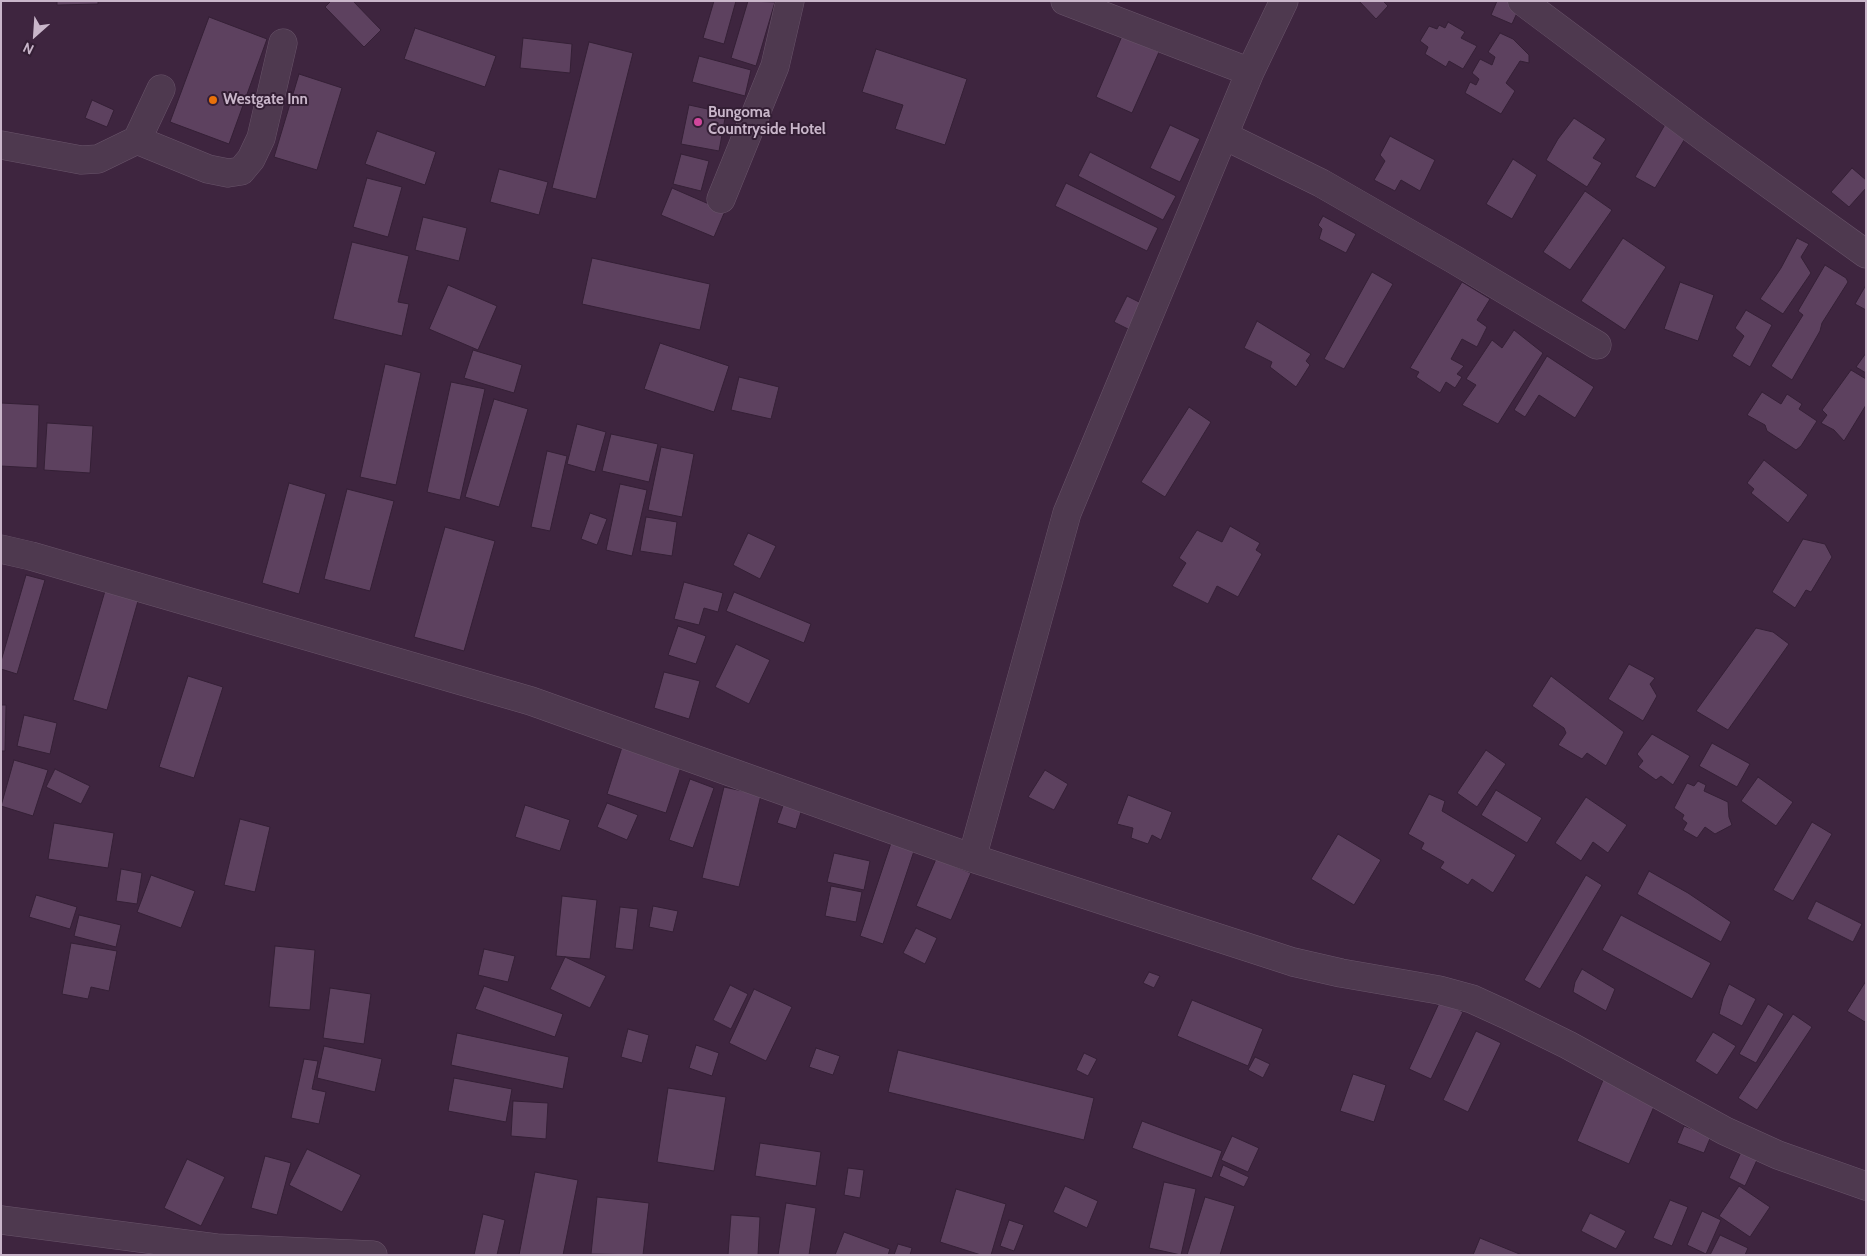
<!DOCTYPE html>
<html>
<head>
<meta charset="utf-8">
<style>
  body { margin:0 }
  #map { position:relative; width:1867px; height:1256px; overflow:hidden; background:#3e253f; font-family:Cabin,sans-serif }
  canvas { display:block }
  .frame { position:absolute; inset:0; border:2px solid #c9b6ca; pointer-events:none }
  .north { position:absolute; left:10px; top:10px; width:50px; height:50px; -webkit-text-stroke:4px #331e34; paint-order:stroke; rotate:206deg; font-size:14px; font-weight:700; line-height:20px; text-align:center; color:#c9b6ca }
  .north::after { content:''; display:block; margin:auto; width:18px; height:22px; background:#c9b6ca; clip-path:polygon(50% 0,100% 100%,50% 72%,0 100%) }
</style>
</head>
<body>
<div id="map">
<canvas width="1867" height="1256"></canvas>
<div class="frame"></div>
<div class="north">N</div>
</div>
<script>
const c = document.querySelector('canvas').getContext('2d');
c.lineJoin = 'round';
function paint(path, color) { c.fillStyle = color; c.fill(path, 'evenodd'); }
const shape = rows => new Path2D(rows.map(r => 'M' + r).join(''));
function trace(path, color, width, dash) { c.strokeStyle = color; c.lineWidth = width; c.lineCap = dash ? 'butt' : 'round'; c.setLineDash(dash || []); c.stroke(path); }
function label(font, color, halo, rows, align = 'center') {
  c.font = font + ' Cabin,sans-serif'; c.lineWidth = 4; c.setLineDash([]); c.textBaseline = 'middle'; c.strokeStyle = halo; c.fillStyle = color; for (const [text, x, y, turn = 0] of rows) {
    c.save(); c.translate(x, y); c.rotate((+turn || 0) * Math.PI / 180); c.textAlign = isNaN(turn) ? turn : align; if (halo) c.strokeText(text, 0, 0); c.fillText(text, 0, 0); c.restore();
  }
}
const building = shape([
  [57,1,98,1,98,4,57,5,57,1],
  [331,1,353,1,381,30,364,47,325,7,331,1],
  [714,1,736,1,724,44,703,38,714,1],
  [748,1,775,2,756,66,731,58,748,1],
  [1359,1,1383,1,1388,6,1376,19,1359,1],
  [1497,1,1515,1,1521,4,1512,24,1491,15,1497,1],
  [209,17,267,39,229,144,170,122,209,17],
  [1448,22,1465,32,1461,38,1477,46,1463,69,1449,61,1446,67,1425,54,1428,47,1420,41,1429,26,1437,29,1439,25,1445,28,1448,22],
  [415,28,496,56,485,87,404,59,415,28],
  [1500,33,1513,39,1529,55,1529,63,1520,61,1506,83,1515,91,1501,114,1465,93,1470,82,1476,85,1479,79,1472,73,1480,59,1492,65,1495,57,1488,52,1500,33],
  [1122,36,1159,52,1132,113,1096,97,1122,36],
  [523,38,572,44,570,73,520,68,523,38],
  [589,42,633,53,596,199,552,188,589,42],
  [876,49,967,79,945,145,895,129,903,105,862,92,876,49],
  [699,56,751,70,745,96,692,82,699,56],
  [299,74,342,88,317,170,274,157,299,74],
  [92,100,114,110,107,127,85,118,92,100],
  [689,105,726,113,719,151,681,144,689,105],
  [1574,118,1606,139,1593,158,1602,163,1587,187,1546,160,1558,139,1574,118],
  [1667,121,1686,137,1655,188,1635,177,1667,121],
  [1170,125,1200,139,1180,182,1150,168,1170,125],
  [377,131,436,152,425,185,365,164,377,131],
  [1390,136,1435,160,1420,191,1401,180,1395,191,1374,180,1385,161,1380,155,1390,136],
  [1090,152,1176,196,1163,220,1078,176,1090,152],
  [681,154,709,161,701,191,673,184,681,154],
  [1513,159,1537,175,1512,219,1486,204,1513,159],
  [1852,168,1866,180,1866,188,1849,207,1831,192,1852,168],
  [499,169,548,182,539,215,490,202,499,169],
  [367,178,402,187,388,237,353,227,367,178],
  [1066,183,1158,228,1147,251,1055,206,1066,183],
  [672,188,725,211,714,237,661,215,672,188],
  [1585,191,1612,210,1570,270,1543,252,1585,191],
  [1323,216,1356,234,1346,253,1319,239,1322,229,1318,225,1323,216],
  [423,217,467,228,459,261,415,250,423,217],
  [1623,238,1666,267,1625,330,1581,301,1623,238],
  [1797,238,1809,244,1801,257,1811,273,1783,314,1760,299,1781,268,1797,238],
  [352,242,409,256,398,302,409,304,402,336,333,319,352,242],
  [592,258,710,284,700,330,582,304,592,258],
  [1825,265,1846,278,1848,282,1822,323,1820,331,1792,380,1771,366,1803,315,1798,311,1825,265],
  [1372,272,1393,284,1344,369,1324,359,1372,272],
  [1462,282,1490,299,1477,320,1487,327,1477,347,1462,339,1451,359,1464,366,1457,374,1462,377,1455,388,1446,382,1440,393,1416,377,1419,372,1410,368,1462,282],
  [1680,282,1714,295,1698,341,1664,329,1680,282],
  [448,285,497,306,478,350,429,329,448,285],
  [1866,285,1866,310,1855,304,1866,285],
  [1127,296,1145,305,1132,331,1114,322,1127,296],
  [1746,310,1772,325,1750,367,1732,356,1744,336,1735,328,1746,310],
  [1257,321,1311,354,1306,361,1310,365,1296,387,1270,367,1272,362,1244,348,1257,321],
  [1514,330,1543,353,1498,424,1462,405,1476,385,1466,379,1492,340,1502,348,1514,330],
  [660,343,729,366,714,412,644,389,660,343],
  [473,350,522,365,514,393,464,378,473,350],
  [1866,353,1866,373,1856,367,1866,353],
  [1547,356,1594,387,1575,418,1539,395,1525,417,1514,410,1547,356],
  [385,364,421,373,396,485,360,477,385,364],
  [1851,370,1866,379,1866,405,1844,441,1834,430,1821,423,1827,415,1822,410,1851,370],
  [739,377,779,387,771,419,731,410,739,377],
  [451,382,485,389,460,500,427,492,451,382],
  [1762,392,1781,404,1787,394,1802,404,1799,409,1817,421,1801,446,1796,450,1767,431,1765,425,1747,415,1762,392],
  [494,399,528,409,499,507,465,497,494,399],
  [1,403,39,405,37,468,1,466,1,403],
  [1189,407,1211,422,1165,497,1141,482,1189,407],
  [47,423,93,426,90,473,44,470,47,423],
  [577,424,606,432,595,472,567,464,577,424],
  [611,434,658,444,649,482,602,471,611,434],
  [661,447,694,454,682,517,648,510,661,447],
  [547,451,567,456,550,531,531,527,547,451],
  [1764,460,1808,495,1788,523,1751,493,1754,489,1747,483,1764,460],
  [289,483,326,494,299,594,262,583,289,483],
  [620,484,647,490,632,556,606,550,620,484],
  [347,489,394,501,370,591,324,579,347,489],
  [590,513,607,519,597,545,581,539,590,513],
  [646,517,677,522,672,556,640,551,646,517],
  [1230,526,1260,543,1256,550,1262,554,1238,597,1217,586,1208,604,1172,586,1186,563,1179,558,1197,530,1222,542,1230,526],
  [445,527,495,541,464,651,414,637,445,527],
  [748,533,776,546,760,579,733,565,748,533],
  [1803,539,1825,544,1832,557,1811,592,1806,590,1795,608,1772,592,1803,539],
  [26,575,45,580,17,674,1,669,1,661,26,575],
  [684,582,723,593,718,612,704,608,699,625,674,619,684,582],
  [105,591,138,601,107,710,73,700,105,591],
  [734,592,811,624,804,643,726,611,734,592],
  [678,626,706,636,696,664,668,655,678,626],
  [1756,628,1773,632,1789,644,1728,730,1696,711,1756,628],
  [736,644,770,660,749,704,715,687,736,644],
  [1629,664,1655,678,1650,684,1657,696,1643,721,1608,699,1629,664],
  [664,672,700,681,689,719,654,708,664,672],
  [188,676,223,687,194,778,159,767,188,676],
  [1551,676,1624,732,1606,766,1587,753,1582,759,1558,745,1566,733,1564,728,1532,706,1551,676],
  [1,705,6,705,5,751,1,751,1,705],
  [24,715,57,723,50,754,17,746,24,715],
  [1652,734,1690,756,1673,785,1661,776,1656,780,1638,767,1643,761,1637,754,1652,734],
  [1712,743,1750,764,1737,787,1699,766,1712,743],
  [622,747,681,767,666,813,607,794,622,747],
  [1486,750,1506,764,1477,807,1457,793,1486,750],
  [14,760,48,770,33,816,1,806,14,760],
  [55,769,90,786,81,804,46,787,55,769],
  [1045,770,1068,784,1054,810,1028,797,1045,770],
  [1758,777,1793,802,1776,826,1741,801,1758,777],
  [690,779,714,788,693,848,669,840,690,779],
  [1698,781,1706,785,1704,791,1728,802,1729,817,1732,825,1715,834,1705,827,1697,838,1683,830,1687,823,1682,819,1684,815,1674,808,1687,783,1694,786,1698,781],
  [724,787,761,795,739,887,702,878,724,787],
  [1496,790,1542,818,1527,843,1481,815,1496,790],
  [1429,794,1445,801,1442,811,1516,855,1493,893,1472,879,1468,885,1440,868,1444,862,1421,849,1424,843,1408,834,1429,794],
  [1128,795,1172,812,1161,840,1152,835,1148,844,1131,838,1133,828,1117,824,1128,795],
  [786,797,804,802,796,829,777,823,786,797],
  [1586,797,1627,825,1608,853,1593,842,1581,861,1555,843,1586,797],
  [607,803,638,815,627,840,597,827,607,803],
  [525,805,570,820,560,851,515,837,525,805],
  [240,819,270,827,255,892,224,885,240,819],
  [1812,822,1832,834,1793,901,1773,890,1812,822],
  [54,823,114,833,108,868,48,859,54,823],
  [1338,834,1381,860,1354,905,1311,879,1338,834],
  [891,843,914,851,883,944,860,936,891,843],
  [834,853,870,861,864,890,827,882,834,853],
  [936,859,971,873,951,920,916,906,936,859],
  [121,869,142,873,137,904,116,901,121,869],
  [1649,871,1688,893,1731,922,1721,942,1637,894,1649,871],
  [151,875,195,891,181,928,137,912,151,875],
  [1586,875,1602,885,1540,989,1524,980,1586,875],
  [831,886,862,892,856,922,825,916,831,886],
  [36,895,77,907,70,929,29,917,36,895],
  [562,896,597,900,590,959,556,956,562,896],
  [1816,901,1862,924,1853,942,1807,919,1816,901],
  [653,906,678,911,673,932,649,927,653,906],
  [620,907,638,909,633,950,615,948,620,907],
  [79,915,121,925,116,947,74,936,79,915],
  [1621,915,1711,963,1692,999,1602,950,1621,915],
  [916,928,937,938,925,964,903,953,916,928],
  [71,943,117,951,109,991,91,987,88,999,62,994,71,943],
  [275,946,315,950,310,1010,269,1007,275,946],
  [484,949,515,956,508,982,478,975,484,949],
  [565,957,606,976,590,1008,550,989,565,957],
  [1582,969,1615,989,1606,1011,1573,992,1575,982,1582,969],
  [1149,972,1160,976,1154,988,1143,983,1149,972],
  [1866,981,1866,1020,1865,1022,1847,1011,1866,981],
  [1729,984,1756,999,1742,1026,1719,1014,1723,998,1729,984],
  [730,985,748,994,731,1029,713,1020,730,985],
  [484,986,563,1014,555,1037,475,1009,484,986],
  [330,988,371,994,364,1044,323,1038,330,988],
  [754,989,792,1007,766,1061,729,1043,754,989],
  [1192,1000,1263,1029,1248,1066,1177,1036,1192,1000],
  [1440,1001,1463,1012,1431,1079,1409,1069,1440,1001],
  [1768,1004,1784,1014,1756,1063,1739,1054,1768,1004],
  [1793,1014,1812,1027,1757,1110,1738,1098,1793,1014],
  [628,1029,649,1035,642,1063,621,1057,628,1029],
  [1476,1031,1501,1043,1468,1112,1443,1100,1476,1031],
  [1713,1032,1736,1046,1717,1075,1695,1061,1713,1032],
  [457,1033,569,1057,563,1089,451,1065,457,1033],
  [696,1045,719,1053,712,1076,689,1068,696,1045],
  [324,1046,382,1059,375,1092,317,1078,324,1046],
  [816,1048,840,1056,833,1075,809,1067,816,1048],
  [898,1050,1094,1098,1084,1140,888,1092,898,1050],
  [1084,1053,1097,1059,1088,1076,1076,1070,1084,1053],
  [1255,1057,1270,1064,1263,1078,1248,1070,1255,1057],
  [304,1059,318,1061,312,1089,326,1092,319,1124,291,1118,304,1059],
  [1353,1074,1386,1085,1374,1122,1340,1111,1353,1074],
  [454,1078,512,1089,506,1122,448,1111,454,1078],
  [1604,1078,1656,1102,1629,1164,1577,1141,1604,1078],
  [668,1088,726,1097,714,1171,657,1162,668,1088],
  [513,1101,548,1103,546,1139,511,1136,513,1101],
  [1142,1121,1222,1151,1212,1178,1132,1148,1142,1121],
  [1684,1126,1711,1136,1704,1153,1677,1143,1684,1126],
  [1232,1136,1259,1148,1248,1172,1221,1160,1232,1136],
  [760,1143,821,1152,816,1186,755,1176,760,1143],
  [307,1149,361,1175,342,1212,289,1185,307,1149],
  [1741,1152,1757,1160,1745,1186,1729,1178,1741,1152],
  [265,1156,291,1163,277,1215,251,1208,265,1156],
  [187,1159,225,1177,201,1226,164,1208,187,1159],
  [1223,1165,1249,1177,1244,1187,1219,1176,1223,1165],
  [848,1168,864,1170,860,1198,844,1195,848,1168],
  [535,1172,578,1180,563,1255,519,1255,535,1172],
  [1164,1182,1196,1189,1181,1255,1149,1248,1164,1182],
  [1065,1186,1098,1201,1087,1228,1053,1212,1065,1186],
  [1739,1186,1770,1207,1750,1237,1719,1216,1739,1186],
  [956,1189,1006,1204,991,1255,981,1255,940,1242,956,1189],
  [597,1197,649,1203,643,1255,591,1254,597,1197],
  [1205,1197,1235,1206,1220,1255,1187,1255,1205,1197],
  [1670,1200,1688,1207,1672,1246,1653,1238,1670,1200],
  [786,1203,816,1208,809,1255,778,1255,786,1203],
  [1702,1211,1721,1220,1706,1254,1687,1245,1702,1211],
  [1590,1213,1626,1231,1616,1249,1581,1231,1590,1213],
  [483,1214,505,1220,497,1255,474,1255,483,1214],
  [731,1215,760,1217,758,1255,728,1255,731,1215],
  [1009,1220,1024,1225,1014,1251,1000,1246,1009,1220],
  [844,1232,890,1249,888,1255,835,1255,844,1232],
  [1720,1235,1748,1248,1745,1255,1710,1255,1720,1235],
  [1480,1238,1522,1255,1473,1255,1480,1238],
  [898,1244,912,1248,910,1255,894,1255,898,1244]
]);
paint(building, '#5d415f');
trace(building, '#352036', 1);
const minor = shape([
  [1065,1,1250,72],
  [1522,1,1705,138,1866,254],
  [1225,136,1321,183,1455,260,1597,345],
  [137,140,208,169,228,173,241,171,251,159,261,138,283,43],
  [1,145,81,160,98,159,137,140,161,89],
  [721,199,775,66,790,1],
  [1,549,31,556,531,701,972,858,1067,513,1250,72,1284,1],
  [972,858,1293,962,1341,973,1439,990,1472,999,1507,1015,1568,1045,1725,1131,1778,1155,1866,1186],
  [1,1220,216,1248],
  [215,1255,216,1248,373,1255]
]);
trace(minor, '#69546a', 29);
trace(minor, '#4e394f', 28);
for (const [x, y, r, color] of [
  [213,100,5,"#e8710a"],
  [698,122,5,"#d1479c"]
]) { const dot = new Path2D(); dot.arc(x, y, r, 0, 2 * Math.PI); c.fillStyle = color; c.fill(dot); trace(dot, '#331e34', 2); }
label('bold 15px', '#c9b6ca', '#331e34', [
  ["Westgate Inn",223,100],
  ["Bungoma",708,113],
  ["Countryside Hotel",708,130]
], 'left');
</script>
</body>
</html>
